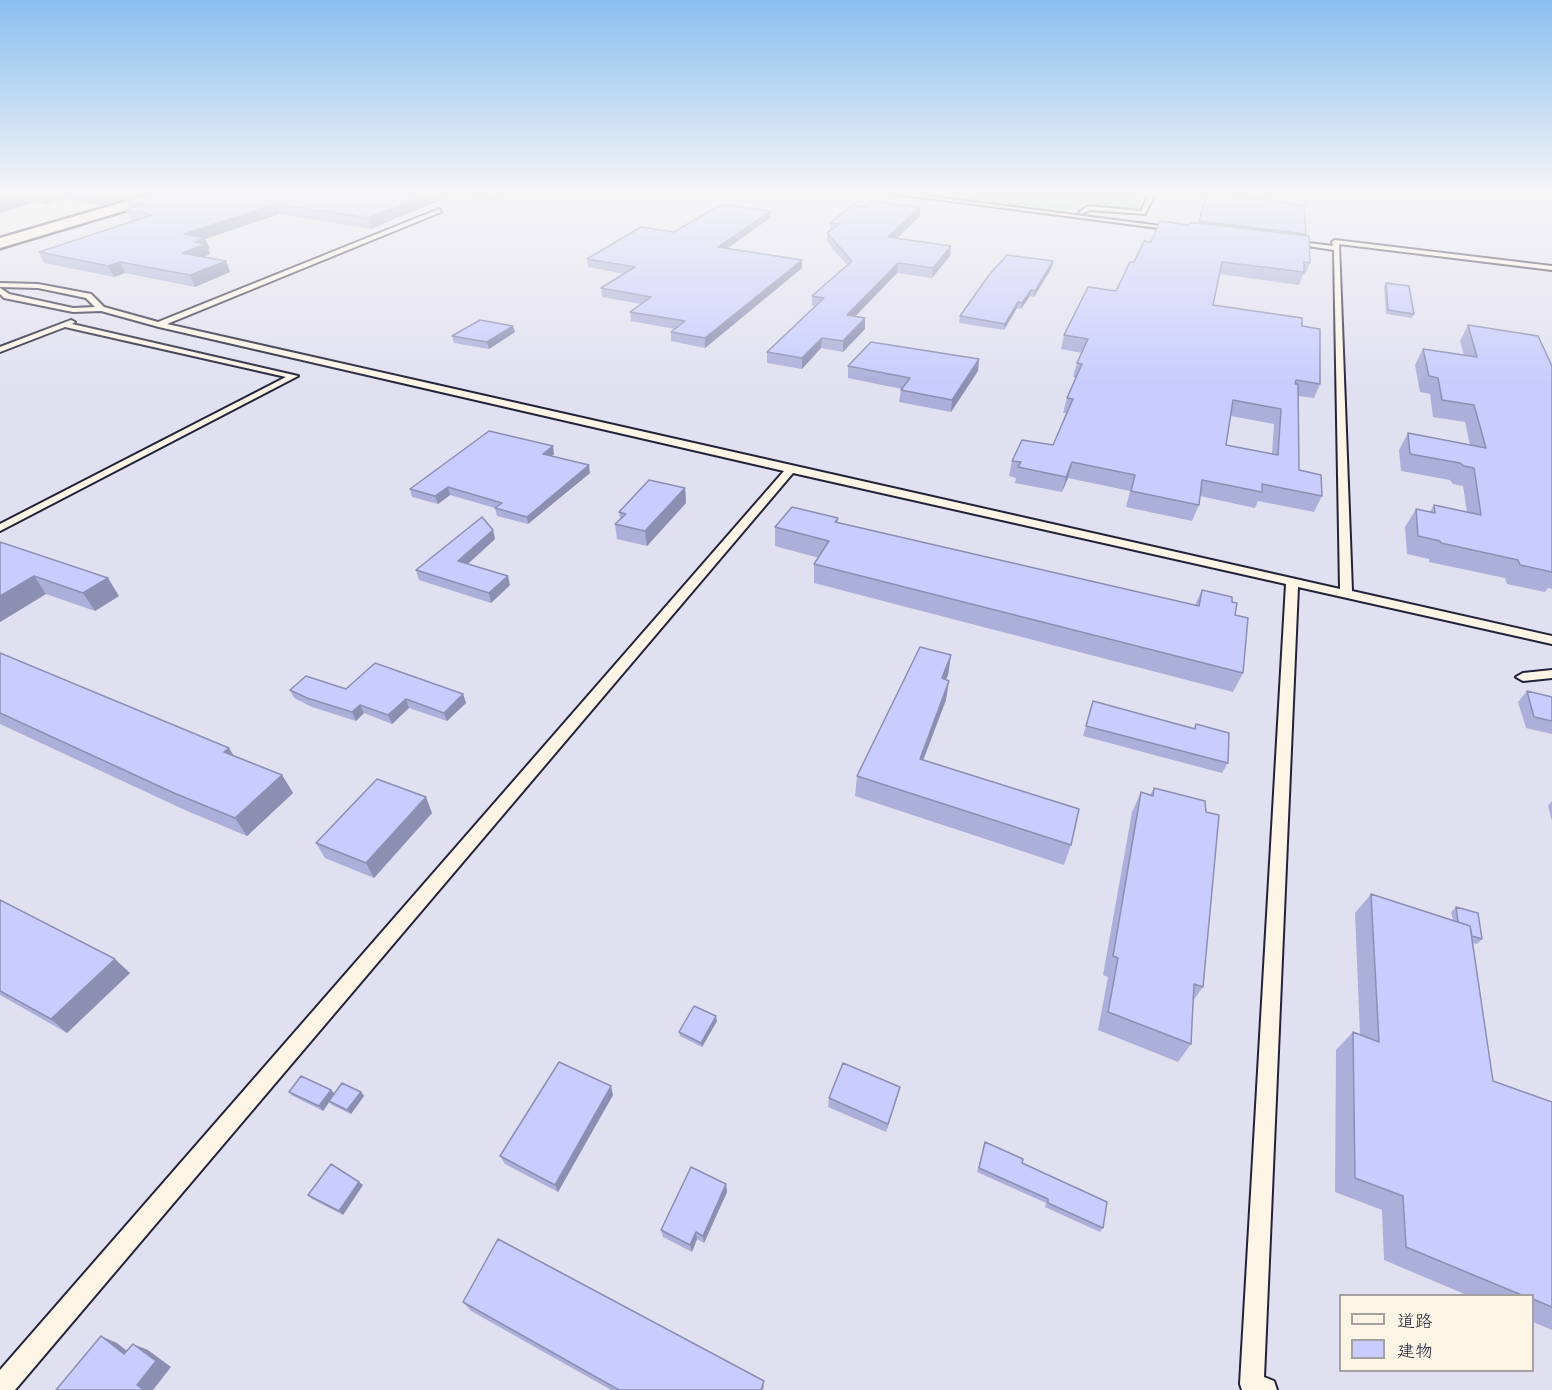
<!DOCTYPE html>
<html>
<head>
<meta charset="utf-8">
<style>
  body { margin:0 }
  #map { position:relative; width:1552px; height:1390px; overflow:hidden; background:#ece9ec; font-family:Pangolin,"Klee One",sans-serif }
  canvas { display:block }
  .legend { position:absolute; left:1339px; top:1294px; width:195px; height:78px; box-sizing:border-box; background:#fcf5e5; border:2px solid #a5a1a1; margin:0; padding:8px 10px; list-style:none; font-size:18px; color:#22223b }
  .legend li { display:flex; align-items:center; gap:12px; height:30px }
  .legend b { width:30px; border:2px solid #a5a1a1 }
</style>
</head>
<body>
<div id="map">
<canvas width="1552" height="1390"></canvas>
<ul class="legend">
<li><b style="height:8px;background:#fcf5e5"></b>道路</li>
<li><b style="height:16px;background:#c8ccfe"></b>建物</li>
</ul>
</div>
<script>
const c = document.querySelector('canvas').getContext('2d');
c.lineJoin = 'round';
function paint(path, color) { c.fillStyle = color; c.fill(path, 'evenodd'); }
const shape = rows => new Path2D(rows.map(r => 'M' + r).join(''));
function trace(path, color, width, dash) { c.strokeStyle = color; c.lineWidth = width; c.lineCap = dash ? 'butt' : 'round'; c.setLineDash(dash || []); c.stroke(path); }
paint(shape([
  [197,192,1552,192,1552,1390,0,1390,0,251],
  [1340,1296,1532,1296,1532,1370,1340,1370]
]), '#e1e0f1');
paint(shape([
  [907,192,1145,192,1137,209,1076,202,1070,211]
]), '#a3ebb8');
const lane = shape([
  [881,192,896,192,1177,228,1174,230,881,192],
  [1150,192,1156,192,1145,214,1090,210,1082,214,1079,212,1089,206,1141,211,1150,192],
  [439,209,441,212,167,324,1340,589,1334,250,1288,243,1291,241,1333,246,1332,242,1335,240,1552,266,1552,270,1339,244,1352,591,1552,636,1552,644,1298,587,1264,1377,1274,1381,1277,1390,1242,1390,1240,1384,1286,584,793,473,15,1390,0,1390,0,1370,784,471,159,327,101,311,73,312,4,298,0,294,0,288,9,294,73,308,95,307,86,298,38,288,0,287,0,283,38,284,91,294,104,307,158,322,439,209],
  [71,320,75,322,72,324,298,376,0,531,0,524,286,377,65,327,0,352,0,347,71,320],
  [1552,670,1552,678,1523,681,1516,677,1523,673,1552,670]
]);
const secondary = shape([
  [158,192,179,192,177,195,0,248,0,238,158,192]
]);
trace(lane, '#22223b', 4);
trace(secondary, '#22223b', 5);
paint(lane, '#fcf5e5');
paint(secondary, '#fcf5e5');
paint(shape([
  [0,192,148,192,148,193,102,206,63,199,45,205,33,203],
  [157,192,523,192,487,200,452,195,371,229,279,214,205,239,210,249,208,249,210,254,204,257,226,261,230,272,195,287,125,273,114,277,44,263,39,252,133,221,130,220,126,210,130,209,127,201],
  [1207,192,1306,234,1305,236,1310,263,1305,275,1303,275,1299,285,1219,274,1213,305,1302,326,1320,384,1314,398,1298,396,1299,470,1322,496,1314,512,1258,501,1255,508,1200,496,1199,505,1192,521,1126,507,1130,491,1068,478,1062,492,1015,483,1016,478,1009,476,1012,461,1053,445,1066,413,1063,413,1067,398,1076,378,1073,377,1077,363,1082,353,1061,349,1064,335,1116,291,1134,262,1151,242,1189,225,1199,223],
  [1231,416,1274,424,1272,454,1226,445],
  [865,207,920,207,920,216,896,238,951,246,950,256,932,278,897,273,855,316,865,329,843,352,821,348,802,369,767,363,767,352,815,306,812,306,812,296,847,265,827,242,827,233,830,231,830,223],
  [770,211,770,218,728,248,802,268,705,348,671,341,671,332,675,329,631,321,630,312,641,304,602,297,601,288,624,274,588,267,587,259,674,232],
  [1052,267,1034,297,1030,296,1021,309,1017,308,1004,330,959,323,960,316],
  [1386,283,1414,314,1412,318,1386,314,1384,287],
  [1468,325,1552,366,1552,589,1548,588,1545,592,1507,584,1505,578,1429,562,1429,559,1407,554,1405,527,1416,509,1430,512,1434,505,1467,512,1463,486,1453,484,1450,480,1401,471,1399,450,1408,433,1470,445,1465,422,1433,417,1430,394,1420,392,1415,365,1423,349,1464,355,1460,341],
  [515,332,489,349,454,343,452,336],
  [979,359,978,371,951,412,899,402,901,390,902,389,848,378,848,366],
  [554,454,551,456,590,473,528,524,497,516,495,508,450,495,438,504,412,497,410,489],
  [685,488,686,503,647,546,617,539,615,524,620,519,619,512],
  [838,518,838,522,1195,605,1202,590,1232,602,1235,615,1243,673,1233,692,814,583,814,564,819,558,775,546,775,527],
  [493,530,495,539,468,564,510,585,491,603,419,580,416,570],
  [0,542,119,596,95,611,46,594,0,622],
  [0,653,233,755,282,775,293,793,247,836,187,811,0,724],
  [951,655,948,675,946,680,946,700,923,760,1071,845,1064,865,855,796,857,776],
  [346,689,463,694,466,703,447,721,409,708,392,724,364,713,356,721,312,707,294,698,290,690],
  [1527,691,1552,697,1552,734,1526,728,1518,702],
  [1093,701,1194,728,1196,724,1228,763,1222,773,1083,736],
  [1154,788,1203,987,1193,1001,1191,1044,1178,1062,1098,1030,1108,977,1103,975,1132,812,1141,792,1150,795],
  [1552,801,1552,821,1548,806],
  [432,813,374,878,325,858,316,843],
  [1371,894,1453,920,1451,912,1456,907,1482,939,1477,944,1473,943,1493,1081,1552,1102,1552,1332,1552,1330,1533,1322,1533,1296,1469,1296,1384,1260,1382,1210,1335,1192,1336,1050,1353,1032,1360,1035,1355,913],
  [0,900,130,973,67,1033,0,995],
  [717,1021,702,1047,680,1036,679,1032],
  [289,1092,334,1094,361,1092,364,1096,351,1114,332,1105,329,1102,323,1111,293,1096],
  [613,1095,558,1192,505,1164,500,1156],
  [898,1095,886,1132,828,1107,829,1098],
  [985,1142,1022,1163,1103,1228,1100,1232,1045,1207,1046,1203,977,1172],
  [359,1182,363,1185,343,1215,312,1199,308,1195],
  [726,1184,727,1192,704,1243,697,1239,692,1252,663,1237,661,1230],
  [463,1302,764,1381,764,1388,763,1390,611,1390,471,1311]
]), '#acafda');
paint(shape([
  [20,192,27,192,33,203,0,213,0,198],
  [38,192,59,192,63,199,45,205],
  [99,192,148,192,148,193,102,206,96,193],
  [433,192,451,192,452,195,371,229,368,218],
  [485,192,523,192,487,200],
  [276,204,279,214,205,239,210,249,208,249,210,254,187,264,182,253,184,234],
  [920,207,920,216,888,247,888,237],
  [770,211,770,218,718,255,718,247],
  [951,246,950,256,932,278,933,268],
  [802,260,802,268,705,348,705,338],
  [226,261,230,272,195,287,190,275],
  [1053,261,1052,267,1034,297,1035,291],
  [120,262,125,273,114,277,108,266],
  [898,263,897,273,847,325,847,315],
  [1031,290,1030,296,1021,309,1022,303],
  [1018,302,1017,308,1004,330,1005,324],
  [865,318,865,329,843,352,843,341],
  [513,326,515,332,489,349,487,342],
  [822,338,821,348,802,369,802,358],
  [979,359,978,371,951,412,952,400],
  [553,446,554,454,545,462,543,454],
  [1072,462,1068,478,1062,492,1066,477],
  [589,465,590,473,528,524,527,517],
  [448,487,450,495,438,504,435,496],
  [685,488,686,503,647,546,645,531],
  [493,530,495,539,461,570,458,561],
  [34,576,46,594,0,622,0,596],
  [508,576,510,585,491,603,489,593],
  [108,578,119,596,95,611,83,593],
  [951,655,948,675,938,698,942,678],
  [949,681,946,700,916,779,920,759],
  [463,694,466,703,447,721,444,713],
  [406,699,409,708,392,724,388,715],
  [360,705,364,713,356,721,352,712],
  [229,748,240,766,224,752],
  [282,775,293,793,247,836,235,818],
  [426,797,432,813,374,878,366,863],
  [115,959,130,973,67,1033,51,1019],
  [716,1016,717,1021,702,1047,701,1043],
  [611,1086,613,1095,558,1192,555,1185],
  [900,1087,898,1095,886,1132,888,1124],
  [331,1090,335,1094,323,1111,319,1106],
  [361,1092,364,1096,351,1114,347,1110],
  [359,1182,363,1185,343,1215,339,1211],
  [726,1184,727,1192,704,1243,703,1236],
  [696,1232,697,1239,692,1252,690,1245],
  [101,1336,117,1343,140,1361,124,1354],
  [133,1344,148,1350,171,1367,153,1390,144,1390,137,1385]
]), '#8c8fb2');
const building = shape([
  [0,192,20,192,0,198,0,192],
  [157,192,433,192,368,218,276,204,184,234,205,238,195,242,206,244,182,253,226,261,190,275,120,262,108,266,39,252,152,215,126,210,145,204,127,201,157,192],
  [1207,192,1304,205,1306,234,1199,221,1207,192],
  [872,201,920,207,888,237,951,246,933,268,898,263,847,315,865,318,843,341,822,338,802,358,767,352,824,298,812,296,852,261,827,233,840,224,830,223,852,205,865,207,872,201],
  [722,204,770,211,718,247,802,260,705,338,671,332,685,321,630,312,651,297,601,288,635,267,587,259,641,227,674,232,722,204],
  [1160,221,1189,225,1190,223,1199,223,1309,236,1310,263,1304,262,1304,272,1222,262,1213,305,1302,318,1302,326,1320,329,1320,384,1296,380,1295,384,1298,384,1299,470,1321,475,1322,496,1262,484,1262,492,1202,480,1199,505,1131,491,1135,475,1072,462,1066,477,1018,467,1021,462,1012,461,1022,440,1053,445,1073,399,1067,398,1082,364,1077,363,1088,339,1064,335,1088,287,1116,291,1130,262,1134,262,1144,241,1151,242,1160,221],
  [1233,400,1281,409,1278,455,1226,445,1233,400],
  [1007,255,1053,261,1035,291,1031,290,1022,303,1018,302,1005,324,960,316,989,275,1007,255],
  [1386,283,1409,286,1414,314,1388,310,1386,283],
  [480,320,513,326,487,342,452,336,480,320],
  [1468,325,1538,336,1552,366,1552,572,1520,565,1518,560,1441,543,1440,541,1418,536,1416,509,1435,513,1434,505,1481,515,1474,468,1464,466,1460,463,1410,454,1408,433,1486,448,1474,405,1442,400,1438,378,1429,376,1423,349,1477,357,1468,325],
  [871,342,979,359,952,400,901,390,910,378,848,366,871,342],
  [489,431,553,446,543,454,589,465,527,517,495,508,502,503,448,487,435,496,410,489,489,431],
  [649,480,685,488,645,531,615,524,626,514,619,512,649,480],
  [792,507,838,518,835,522,1199,606,1202,590,1232,597,1232,602,1237,603,1235,615,1248,618,1243,673,814,564,829,541,775,527,792,507],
  [482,517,493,530,458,561,508,576,489,593,416,570,482,517],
  [0,542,108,578,83,593,34,576,0,596,0,542],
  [920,647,951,655,942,678,949,681,920,759,1079,809,1071,845,857,776,920,647],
  [0,653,229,748,224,752,282,775,235,818,174,793,0,713,0,653],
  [375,663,463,694,444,713,406,699,388,715,360,705,352,712,307,698,290,690,306,676,346,689,375,663],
  [1527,691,1552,697,1552,721,1534,717,1527,691],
  [1093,701,1195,729,1196,724,1229,733,1228,763,1086,726,1093,701],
  [377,779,426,797,366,863,316,843,377,779],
  [1154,788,1205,801,1206,812,1219,815,1203,987,1194,984,1191,1044,1108,1012,1118,958,1113,956,1141,792,1153,796,1154,788],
  [1371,894,1470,926,1493,1081,1552,1102,1552,1307,1533,1299,1533,1296,1524,1296,1406,1247,1403,1196,1355,1178,1353,1032,1379,1042,1371,894],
  [0,900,115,959,51,1019,0,991,0,900],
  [1456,907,1478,913,1482,939,1472,936,1470,926,1458,922,1456,907],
  [694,1006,716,1016,701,1043,679,1032,694,1006],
  [559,1062,611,1086,555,1185,500,1156,559,1062],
  [843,1063,900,1087,888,1124,829,1098,843,1063],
  [301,1076,331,1090,319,1106,289,1092,301,1076],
  [342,1083,361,1092,347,1110,329,1101,342,1083],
  [985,1142,1023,1159,1022,1163,1107,1202,1103,1228,1048,1203,1048,1199,979,1168,985,1142],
  [331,1164,359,1182,339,1211,308,1195,331,1164],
  [691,1167,726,1184,703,1236,696,1232,690,1245,661,1230,691,1167],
  [498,1239,764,1381,761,1390,619,1390,463,1302,498,1239],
  [101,1336,124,1354,133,1344,156,1361,137,1385,144,1390,56,1390,101,1336]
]);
paint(building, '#c8ccfe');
trace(building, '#8c8fb2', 1.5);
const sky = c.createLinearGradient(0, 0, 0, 386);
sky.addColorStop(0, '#8abff0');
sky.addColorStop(0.5, '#f6f5f6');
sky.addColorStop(1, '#f6f5f600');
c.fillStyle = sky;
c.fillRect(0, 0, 1552, 386);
</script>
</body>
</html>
